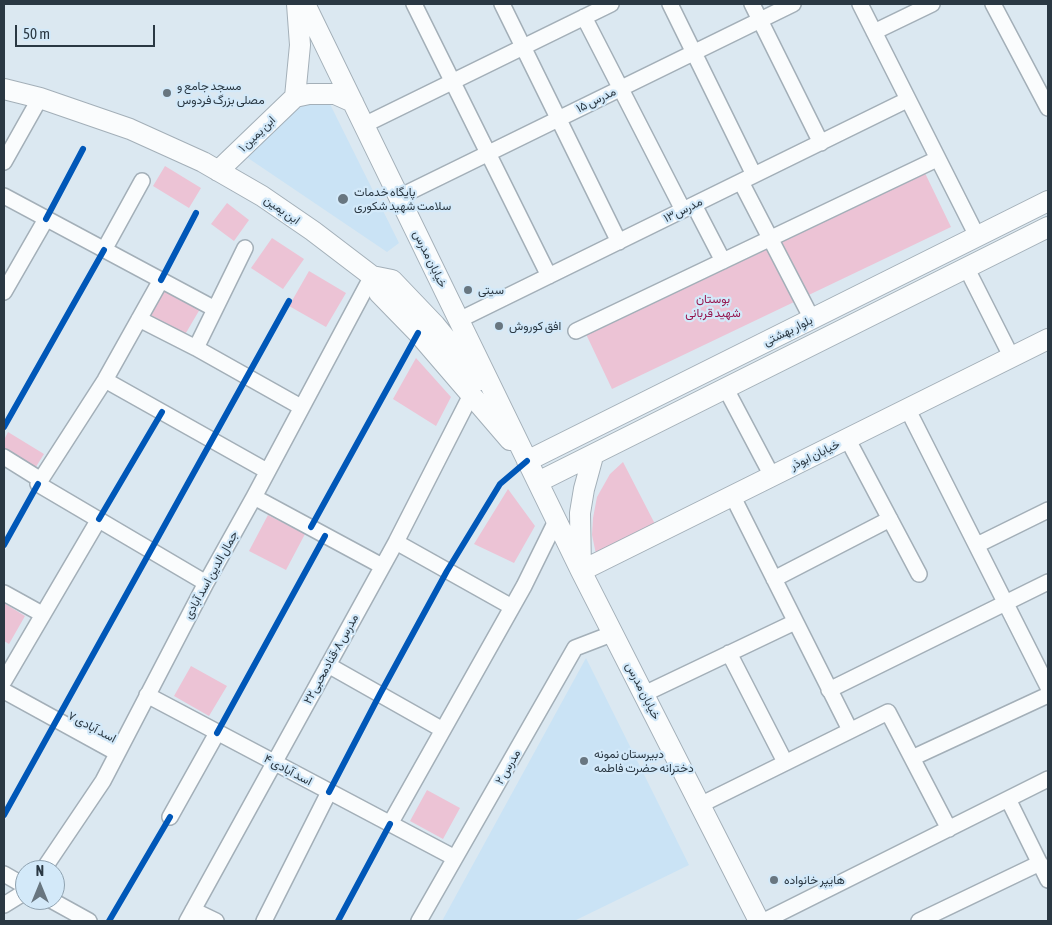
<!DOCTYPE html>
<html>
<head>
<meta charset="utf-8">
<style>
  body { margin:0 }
  #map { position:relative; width:1052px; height:925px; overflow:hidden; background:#dbe8f1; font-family:"Asap Condensed",sans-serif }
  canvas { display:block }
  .frame { position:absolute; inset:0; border:5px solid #2a3843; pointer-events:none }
  .north { position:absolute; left:15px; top:860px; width:50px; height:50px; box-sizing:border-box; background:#d3e9f9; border:1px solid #8fa2b0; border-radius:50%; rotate:0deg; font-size:14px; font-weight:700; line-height:20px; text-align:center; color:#2a3843 }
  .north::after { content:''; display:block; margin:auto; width:18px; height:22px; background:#687680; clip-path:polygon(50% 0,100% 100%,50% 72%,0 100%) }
  .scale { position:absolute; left:15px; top:25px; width:140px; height:22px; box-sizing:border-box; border:2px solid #2a3843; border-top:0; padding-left:6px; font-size:15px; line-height:18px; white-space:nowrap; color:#2a3843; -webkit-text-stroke:4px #d3e9f9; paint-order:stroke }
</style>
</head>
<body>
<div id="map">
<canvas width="1052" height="925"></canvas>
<div class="frame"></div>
<div class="north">N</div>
<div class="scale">50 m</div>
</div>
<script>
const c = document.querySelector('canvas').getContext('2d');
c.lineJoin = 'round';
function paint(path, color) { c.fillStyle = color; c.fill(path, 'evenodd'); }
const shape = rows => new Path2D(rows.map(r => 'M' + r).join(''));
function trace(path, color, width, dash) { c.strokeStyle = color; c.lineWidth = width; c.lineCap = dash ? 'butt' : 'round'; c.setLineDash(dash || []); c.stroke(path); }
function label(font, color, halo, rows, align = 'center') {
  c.font = font + ' "Asap Condensed",Vazirmatn,sans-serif'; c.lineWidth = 4.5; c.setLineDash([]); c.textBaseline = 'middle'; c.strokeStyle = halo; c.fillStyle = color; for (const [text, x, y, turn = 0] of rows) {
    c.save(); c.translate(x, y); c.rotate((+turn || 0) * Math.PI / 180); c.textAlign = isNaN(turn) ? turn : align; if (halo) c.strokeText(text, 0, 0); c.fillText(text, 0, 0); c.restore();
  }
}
paint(shape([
  [327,98,399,243,387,252,245,156,297,103],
  [586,658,689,865,574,921,442,921]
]), '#cae3f5');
paint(shape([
  [165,166,201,188,189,208,153,186],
  [924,171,951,227,612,389,585,332],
  [227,203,249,220,234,241,211,224],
  [272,238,304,259,283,289,251,268],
  [309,271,346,293,326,327,289,306],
  [164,288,200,309,183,338,147,317],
  [416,358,451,397,436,426,393,399],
  [8,432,44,454,34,470,4,451,4,440],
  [623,462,655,524,596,554,592,535,593,518,597,497,610,474],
  [508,489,535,526,514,563,474,544],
  [268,515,305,534,286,570,249,551],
  [4,603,25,616,9,644,4,641],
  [191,666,227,686,209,716,174,696],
  [427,790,460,808,443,839,410,821]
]), '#ecc3d5');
const street = shape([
  [414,4,549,276],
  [502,4,619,242],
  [670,4,754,175],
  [752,4,821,143],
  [860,4,977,236],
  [993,4,1048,108],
  [584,17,683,210],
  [874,32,932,4],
  [364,125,611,4],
  [4,162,40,98],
  [741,182,812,319],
  [4,196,215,309],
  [399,197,793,4],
  [694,205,723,261],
  [104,250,142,181],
  [967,269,1012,358],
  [161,280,105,380,38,484,206,583],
  [4,292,46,219],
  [139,319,196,348,301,407],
  [459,320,907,100],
  [576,331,937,159],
  [196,348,245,248],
  [105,380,267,471],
  [726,389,772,476],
  [908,410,1048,687],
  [848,440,919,574],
  [4,457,41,480],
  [732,495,850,730],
  [254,497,382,566],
  [396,542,512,607],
  [977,545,1048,510],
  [774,579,890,519],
  [4,593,42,614],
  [729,653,785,762],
  [328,665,443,730],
  [4,681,99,519],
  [829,690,1048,582],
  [4,691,117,753],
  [644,694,795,622],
  [147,695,455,858],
  [912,758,1048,695],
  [1008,799,1048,880],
  [700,805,888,712,949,829],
  [170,817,217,733],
  [390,824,524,586,556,521],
  [43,870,103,781,206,583,254,497,372,276],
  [4,874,25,886],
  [51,900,89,921],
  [4,905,25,892],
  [193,910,216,921],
  [187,921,396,542,471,395],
  [264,921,329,792],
  [419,921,575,648,614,633],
  [764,921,1048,779],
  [919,921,1040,863]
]);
const secondary = shape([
  [305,4,581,571,759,921],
  [4,89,40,98,130,129,203,162,262,196,313,231,372,276,392,280,435,325,480,380],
  [295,97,300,45,297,4],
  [295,97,309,94,335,94,353,102],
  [218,171,295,97],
  [372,276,379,293,418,333,510,440],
  [593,456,584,489,580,513,581,571,1048,339],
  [527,461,1048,201],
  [538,482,1048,227]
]);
trace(street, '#a3afb8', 18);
trace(secondary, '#a3afb8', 22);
trace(street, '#fafcfd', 15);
trace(secondary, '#fafcfd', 20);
trace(shape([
  [46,219,83,149],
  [161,280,196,213],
  [4,427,104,250],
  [99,519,162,412],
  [311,527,418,333],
  [4,545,38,484],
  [217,733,325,536],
  [329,792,380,694,447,571,500,484,527,461],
  [4,815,289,301],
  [109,921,170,817],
  [338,921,390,824]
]), '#0057b8', 6);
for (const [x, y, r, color] of [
  [167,93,5,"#687680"],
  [343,199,6,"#687680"],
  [468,290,5,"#687680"],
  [499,326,5,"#687680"],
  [584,761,5,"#687680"],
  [774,880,5,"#687680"]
]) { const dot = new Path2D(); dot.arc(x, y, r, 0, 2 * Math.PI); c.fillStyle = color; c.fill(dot); trace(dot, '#d3e9f9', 2); }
label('12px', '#2a3843', '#d3e9f9', [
  ["مسجد جامع و",177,86],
  ["مصلی بزرگ فردوس",177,100],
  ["پایگاه خدمات",354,192],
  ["سلامت شهید شکوری",354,206],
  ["سیتی",478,290],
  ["افق کوروش",509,326],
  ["دبیرستان نمونه",594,754],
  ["دخترانه حضرت فاطمه",594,768],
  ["هایپر خانواده",784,880]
], 'left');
label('12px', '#2a3843', '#d3e9f9', [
  ["مدرس ۱۵",596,100,-26],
  ["ابن یمین ۱",257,134,-44],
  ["ابن یمین",282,210,35],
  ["مدرس۱۳",683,210,-26],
  ["خیابان مدرس",430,259,64],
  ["بلوار بهشتی",788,331,-26],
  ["خیابان ابوذر",815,455,-26],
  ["جمال الدین اسد آبادی",211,575,-61],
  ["مدرس ۸-قنادمحبی۲۲",331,659,-61],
  ["خیابان مدرس",643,691,63],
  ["اسد آبادی ۷",92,727,28],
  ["مدرس ۲",508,767,-60],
  ["اسد آبادی ۴",288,770,28]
]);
label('12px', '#971951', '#d3e9f9', [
  ["بوستان",713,299],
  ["شهید قربانی",713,313]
]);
</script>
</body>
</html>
